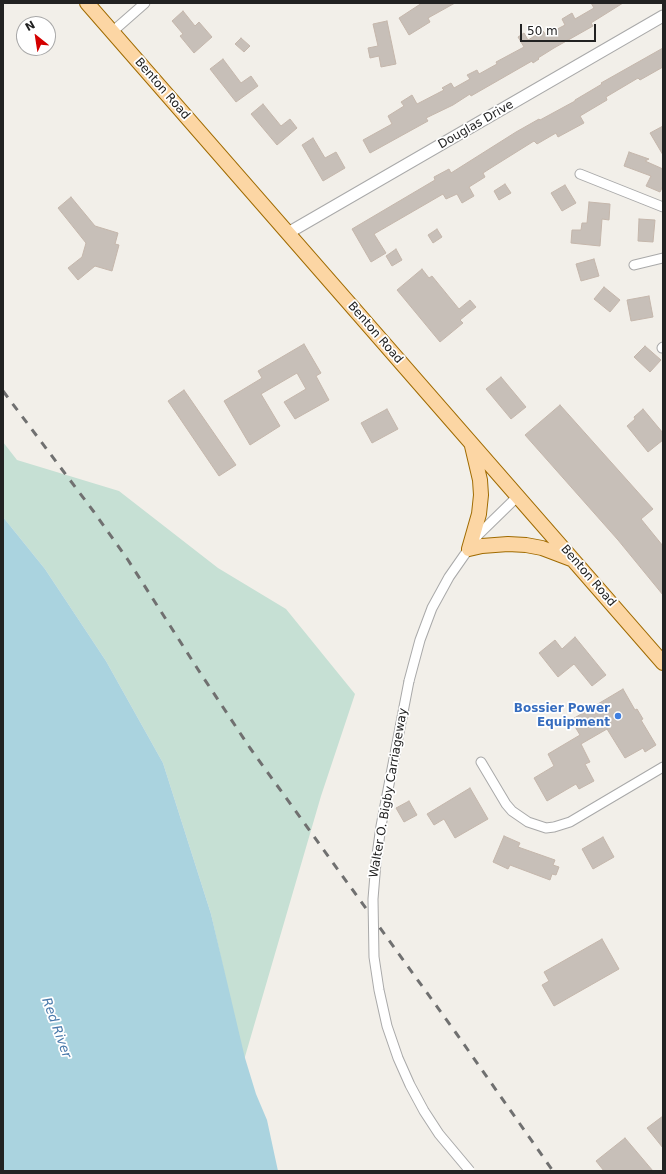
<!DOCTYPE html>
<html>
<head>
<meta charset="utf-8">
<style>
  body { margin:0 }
  #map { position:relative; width:666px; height:1174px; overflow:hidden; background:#f2efe9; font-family:"DejaVu Sans",sans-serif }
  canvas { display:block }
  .frame { position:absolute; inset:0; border:4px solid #222; pointer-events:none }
  .north { position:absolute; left:16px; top:16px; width:40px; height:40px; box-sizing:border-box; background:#fff; border:1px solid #a7a7a7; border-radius:50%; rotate:330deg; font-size:11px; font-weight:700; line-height:16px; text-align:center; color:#222 }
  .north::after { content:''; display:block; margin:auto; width:14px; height:18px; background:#d40000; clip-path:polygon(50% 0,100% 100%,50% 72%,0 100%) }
  .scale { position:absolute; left:520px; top:24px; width:76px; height:18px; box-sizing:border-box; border:2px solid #222; border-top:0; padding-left:5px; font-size:12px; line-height:14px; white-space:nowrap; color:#222; -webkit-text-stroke:3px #fff; paint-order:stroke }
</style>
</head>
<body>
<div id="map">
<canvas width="666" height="1174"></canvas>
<div class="frame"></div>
<div class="north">N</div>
<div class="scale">50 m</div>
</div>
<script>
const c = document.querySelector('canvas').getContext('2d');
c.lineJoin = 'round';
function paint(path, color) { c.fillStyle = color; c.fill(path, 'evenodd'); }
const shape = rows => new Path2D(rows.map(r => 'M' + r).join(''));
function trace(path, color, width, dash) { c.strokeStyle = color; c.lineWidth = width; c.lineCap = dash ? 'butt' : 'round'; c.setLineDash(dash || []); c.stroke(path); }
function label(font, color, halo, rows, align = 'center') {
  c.font = font + ' "DejaVu Sans",sans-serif'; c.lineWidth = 3.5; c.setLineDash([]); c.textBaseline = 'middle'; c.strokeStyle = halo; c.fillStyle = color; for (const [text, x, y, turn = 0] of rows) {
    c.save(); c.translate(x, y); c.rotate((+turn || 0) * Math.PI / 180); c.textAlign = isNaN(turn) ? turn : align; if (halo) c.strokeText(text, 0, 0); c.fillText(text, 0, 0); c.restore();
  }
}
paint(shape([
  [3,442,17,460,119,491,218,568,286,609,355,694,321,796,244,1060,211,914,163,763,106,661,45,569,3,517]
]), '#c6e0d4');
paint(shape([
  [3,517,45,569,106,661,163,763,211,914,245,1058,256,1094,267,1120,278,1171,3,1171]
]), '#aad3df');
const building = shape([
  [422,3,455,3,428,18,430,22,409,35,399,18,422,3],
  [591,3,623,3,591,23,593,26,554,48,538,58,539,59,533,63,532,61,471,96,470,94,453,105,426,118,428,121,370,153,363,140,392,124,388,116,404,106,401,102,412,95,417,104,444,90,442,88,451,83,454,88,470,79,467,75,477,70,479,74,497,64,496,62,524,47,518,37,524,33,528,40,543,31,546,35,565,25,562,19,572,13,575,19,594,8,591,3],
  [183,11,195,26,199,22,212,37,194,53,180,36,183,34,172,21,183,11],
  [387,21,396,64,381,67,379,56,370,58,368,48,378,46,373,24,387,21],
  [241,38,250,46,244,52,235,44,241,38],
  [663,48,663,67,640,80,638,78,606,97,607,100,580,116,584,123,558,137,556,133,537,144,534,141,494,166,483,173,485,177,469,187,474,196,462,203,457,194,446,199,443,194,374,234,386,253,371,262,352,229,435,180,434,177,449,169,451,173,516,132,539,119,540,120,575,101,575,100,602,84,601,83,663,48],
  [223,59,241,83,251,76,258,86,236,102,210,69,223,59],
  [263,104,281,126,290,119,297,128,277,145,251,114,263,104],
  [663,126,663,155,650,133,663,126],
  [313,138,325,158,336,152,345,168,323,181,302,145,313,138],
  [629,152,649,159,645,161,663,169,663,186,660,192,646,186,651,176,624,166,629,152],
  [505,184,511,193,499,200,494,191,505,184],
  [565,185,576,203,562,211,551,193,565,185],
  [71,197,95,226,118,233,115,244,119,245,112,271,95,266,78,280,68,268,82,257,86,243,58,208,71,197],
  [589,202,610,204,609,220,602,219,600,246,571,243,572,230,581,230,582,223,587,223,589,202],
  [639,219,655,220,653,242,638,241,639,219],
  [437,229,442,237,433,243,428,235,437,229],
  [396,249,402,260,392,266,386,256,396,249],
  [594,259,599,276,581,281,576,264,594,259],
  [422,269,429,278,432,276,459,309,470,300,476,307,460,320,463,323,440,342,397,290,422,269],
  [604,287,620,300,610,312,594,299,604,287],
  [649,296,653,317,631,321,627,300,649,296],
  [304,344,321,373,316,376,329,400,295,419,284,402,306,389,297,373,261,394,280,426,250,445,224,401,262,378,258,371,304,344],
  [645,346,661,360,650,372,634,357,645,346],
  [501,377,526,407,511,419,486,389,501,377],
  [184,390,236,465,219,476,168,401,184,390],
  [560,405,653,509,641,519,663,546,663,595,618,540,525,435,560,405],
  [387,409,398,429,372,443,361,423,387,409],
  [643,409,663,433,663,440,648,452,627,426,635,419,634,417,643,409],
  [575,637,606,675,592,686,574,664,558,677,539,653,555,640,562,649,575,637],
  [623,689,635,710,637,709,643,719,641,720,656,745,645,752,643,748,625,758,607,729,581,744,590,762,585,764,594,781,579,789,576,784,547,801,534,778,554,766,548,754,580,735,571,720,623,689],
  [470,788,488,819,455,838,444,819,434,825,427,814,470,788],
  [409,801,417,815,404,822,396,808,409,801],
  [504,836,520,843,518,847,555,860,553,865,559,867,556,875,552,874,550,880,510,865,508,869,493,862,504,836],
  [603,837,614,857,593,869,582,849,603,837],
  [602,939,619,969,554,1006,542,985,549,981,544,972,602,939],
  [663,1116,663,1148,647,1128,663,1116],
  [625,1138,653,1171,604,1171,596,1161,625,1138]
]);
paint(building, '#c7bfb8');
trace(building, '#c4b6ab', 1);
const minor = shape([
  [112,32,145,3],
  [580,174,663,207],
  [634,265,663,258],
  [662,348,663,347],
  [409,681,420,640,432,608,449,577,479,534,518,496],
  [481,762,506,804,512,811,528,822,546,828,554,827,570,822,663,767]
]);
const tertiary = shape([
  [288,233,663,16]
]);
const primary = shape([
  [87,3,663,663],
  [469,549,479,514,481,495,480,480,472,446],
  [469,549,482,546,508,544,526,545,542,548,571,559]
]);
trace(minor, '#a9a9a9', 11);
trace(tertiary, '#a9a9a9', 13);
trace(primary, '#a06b00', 16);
trace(minor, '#fff', 9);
trace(tertiary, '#fff', 11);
trace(primary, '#fcd6a4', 14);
trace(shape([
  [3,391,94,512,128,560,199,671,250,748,456,1033,553,1171]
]), '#707070', 3, [8, 8]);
const minorBridge = shape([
  [409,681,381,826,376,862,373,899,374,957,379,990,387,1026,398,1058,410,1085,424,1111,439,1134,470,1171]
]);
trace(minorBridge, '#a9a9a9', 11, []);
trace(minorBridge, '#fff', 9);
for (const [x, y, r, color] of [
  [618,716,4,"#3f7fe0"]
]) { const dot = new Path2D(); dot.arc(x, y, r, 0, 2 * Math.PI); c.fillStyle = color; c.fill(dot); trace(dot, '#fff', 1.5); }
label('12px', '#222', '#fff', [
  ["Benton Road",162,89,49],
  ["Douglas Drive",476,125,-30],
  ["Benton Road",375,333,49],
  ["Benton Road",588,576,49],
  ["Walter O. Bigby Carriageway",389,793,-80]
]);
label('bold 12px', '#366cbe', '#fff', [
  ["Bossier Power",610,709],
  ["Equipment",610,723]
], 'right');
label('italic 13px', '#4a7aab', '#fff', [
  ["Red River",56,1028,70]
]);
</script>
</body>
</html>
